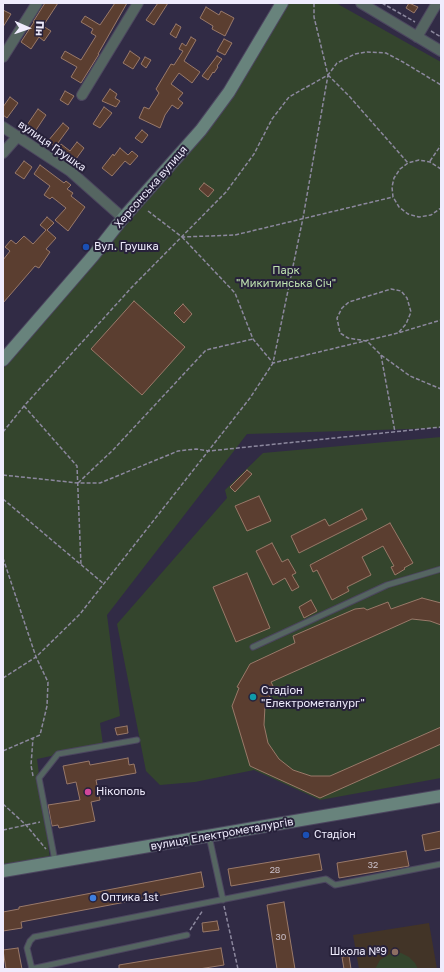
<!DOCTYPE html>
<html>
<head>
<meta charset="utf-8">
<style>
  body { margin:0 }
  #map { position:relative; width:444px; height:972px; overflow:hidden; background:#312b45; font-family:"Golos Text",sans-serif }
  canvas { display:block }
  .frame { position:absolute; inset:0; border:4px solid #efecfd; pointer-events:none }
  .north { position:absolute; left:8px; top:8px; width:40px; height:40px; -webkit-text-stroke:3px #27213a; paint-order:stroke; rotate:92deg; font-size:11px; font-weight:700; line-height:16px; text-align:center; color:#efecfd }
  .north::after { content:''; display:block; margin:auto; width:14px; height:18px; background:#efecfd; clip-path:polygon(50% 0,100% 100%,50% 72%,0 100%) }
</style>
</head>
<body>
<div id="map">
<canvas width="444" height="972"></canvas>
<div class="frame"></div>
<div class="north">Пн</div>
</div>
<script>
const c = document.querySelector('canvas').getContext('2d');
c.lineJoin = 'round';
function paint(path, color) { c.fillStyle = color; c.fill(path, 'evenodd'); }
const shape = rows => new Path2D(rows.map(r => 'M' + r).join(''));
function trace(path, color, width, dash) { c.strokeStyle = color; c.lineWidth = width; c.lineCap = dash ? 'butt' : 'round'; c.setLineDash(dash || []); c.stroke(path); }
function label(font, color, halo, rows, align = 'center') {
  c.font = font + ' "Golos Text",sans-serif'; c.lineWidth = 4; c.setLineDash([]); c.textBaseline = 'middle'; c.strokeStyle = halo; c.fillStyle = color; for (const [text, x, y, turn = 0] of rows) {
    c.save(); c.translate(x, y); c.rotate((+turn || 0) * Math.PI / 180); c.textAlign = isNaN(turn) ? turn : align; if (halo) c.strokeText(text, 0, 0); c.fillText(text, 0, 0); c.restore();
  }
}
paint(shape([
  [429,923,437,969,359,969,353,935]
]), '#423427');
paint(shape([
  [286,3,336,3,441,62,441,428,247,434,107,615,120,716,100,723,103,745,37,759,50,859,3,867,3,369,163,182],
  [441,437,441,778,320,800,254,770,195,782,160,785,146,771,117,624,227,498,225,490,263,453],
  [392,953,401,953,409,957,415,963,418,969,375,969,380,960]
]), '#34452d');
const building = shape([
  [45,3,58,3,43,26,51,31,44,41,39,37,31,49,21,42,34,22,33,22,45,3],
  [115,3,127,3,98,54,99,54,81,83,71,77,77,67,61,58,65,51,81,60,96,36,91,33,93,29,81,22,85,16,100,25,115,3],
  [158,3,168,3,154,25,146,20,158,3],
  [409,3,418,7,414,13,406,8,409,3],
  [206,7,219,15,221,11,234,18,225,36,212,29,213,26,200,18,206,7],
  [3,10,11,14,3,27,3,10],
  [176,24,181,27,176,38,170,34,176,24],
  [191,37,196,40,184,61,200,72,192,83,179,73,171,84,183,93,178,99,183,103,178,109,172,105,165,115,160,128,139,118,144,107,149,109,159,93,156,89,171,64,174,65,183,51,179,49,182,43,186,46,191,37],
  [224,39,232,43,225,55,217,51,224,39],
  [130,51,140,58,133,69,123,63,130,51],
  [217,56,222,59,217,66,218,67,214,73,213,72,208,80,202,76,217,56],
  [145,57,151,60,146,68,141,64,145,57],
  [110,89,117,94,115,98,120,101,116,107,102,101,110,89],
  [65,91,74,96,68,105,60,100,65,91],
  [10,97,18,103,7,118,3,115,3,107,10,97],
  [104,107,112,113,100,128,93,124,104,107],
  [38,109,46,115,36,130,27,125,38,109],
  [63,123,69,128,55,147,48,141,63,123],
  [142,130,148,135,142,143,135,138,142,130],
  [77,142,84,148,76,159,86,166,82,171,61,156,63,154,56,149,61,144,70,151,77,142],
  [120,148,128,155,132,151,138,156,130,165,125,161,112,176,102,168,113,154,114,156,120,148],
  [24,161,32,167,24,179,15,173,24,161],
  [40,165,64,183,66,181,71,185,67,189,73,193,71,196,85,207,68,231,55,220,66,208,52,197,50,199,44,195,50,186,34,174,40,165],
  [204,183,214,190,208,197,199,189,204,183],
  [47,217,54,223,47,230,56,238,46,249,50,252,39,268,35,266,3,303,3,260,10,251,5,247,11,240,16,244,24,236,33,244,46,230,40,225,47,217],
  [134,301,185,347,142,395,91,349,134,301],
  [183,304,192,314,184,323,174,313,183,304],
  [247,470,252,474,235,492,230,487,247,470],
  [259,496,271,521,247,531,235,506,259,496],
  [362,509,367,519,299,553,291,536,325,519,329,526,362,509],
  [390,523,413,563,404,568,405,569,395,575,391,567,394,566,383,546,362,557,371,575,347,587,349,591,332,600,317,570,313,572,310,565,390,523],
  [272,543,282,562,288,559,296,573,292,575,299,587,292,591,285,578,273,585,256,551,272,543],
  [247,573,270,628,236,642,213,587,247,573],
  [422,598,441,603,441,625,430,621,412,619,271,682,274,688,265,706,264,725,268,743,279,759,293,770,311,776,330,776,441,727,441,744,320,798,250,766,232,706,239,688,237,687,250,664,295,643,293,636,355,609,364,608,367,610,388,602,391,609,422,598],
  [311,600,317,611,304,618,299,607,311,600],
  [127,726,128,733,117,735,115,728,127,726],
  [128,758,129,765,134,764,136,773,96,780,100,800,91,802,95,821,59,828,58,825,52,826,48,805,80,800,76,782,67,784,63,766,89,761,90,765,128,758],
  [441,831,441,848,425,851,422,835,441,831],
  [406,851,409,866,339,878,337,863,406,851],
  [319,854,322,870,231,886,228,869,319,854],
  [201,872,204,887,21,922,22,928,3,931,3,912,19,909,19,907,201,872],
  [284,902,295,969,277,969,267,905,284,902],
  [217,921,219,930,203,932,202,923,217,921],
  [18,948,22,969,6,969,3,950,18,948],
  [221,948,224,965,199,969,119,969,119,965,221,948],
  [349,956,351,969,344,969,342,957,349,956]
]);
paint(building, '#5b3e30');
trace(building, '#997969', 1);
const lane = shape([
  [253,647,387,585,441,569],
  [209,836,223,900],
  [55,861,39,778,58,754,137,740],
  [31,969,187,935],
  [32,969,27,948,30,941,34,937,326,879,335,885,441,864]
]);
const street = shape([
  [361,3,441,51],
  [417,37,437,3],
  [3,57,37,3],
  [82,95,138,3],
  [3,127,70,171,123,218],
  [3,153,18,136]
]);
const secondary = shape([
  [3,360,93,256,123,218,201,130,229,92,282,3],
  [3,871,441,796]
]);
trace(lane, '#4c465f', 7);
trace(street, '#4c465f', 12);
trace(secondary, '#4c465f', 14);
trace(shape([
  [382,3,415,22],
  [431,31,441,37],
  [328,75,350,97,408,163],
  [430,161,441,145],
  [441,169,430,162,419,160,408,163,400,169,394,178,392,187,393,197,399,207,408,214,419,217,431,215,441,208],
  [148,211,182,237,235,235,393,197],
  [182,237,235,293,253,339,273,363,398,333,441,320],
  [399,332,406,324,411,312,407,298,401,291,391,289,349,302,342,308,337,318,340,333,348,338,367,341,381,355,410,376,441,389],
  [381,355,395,432],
  [24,406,77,466,81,565],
  [3,432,24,406,132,287,226,192,254,154,272,119,289,97,328,75,337,63,355,54,367,52,386,53,403,62,441,85],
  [3,475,78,483,100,483,178,451,196,449,209,451,441,427],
  [78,483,113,450,206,350,253,339],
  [3,499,104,584],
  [3,558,36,657,48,682,47,706,40,735,3,751],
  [3,678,36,657,80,614,250,398,273,363,303,218,328,75,314,17,314,3],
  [33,776,31,765,33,738],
  [3,804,26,825,46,849],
  [3,830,40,822],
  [224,906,238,969],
  [190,930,203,910]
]), '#8c889e', 1.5, [4, 2]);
trace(lane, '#556561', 5);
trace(street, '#556561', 10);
trace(secondary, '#68837c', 12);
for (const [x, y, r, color] of [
  [86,247,4,"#1a4fb4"],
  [253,697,4,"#0f9aa8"],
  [88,792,4,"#d1479c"],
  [306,835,4,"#1a4fb4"],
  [93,898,4,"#3f7fe0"],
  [395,952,4,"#8d6e63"]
]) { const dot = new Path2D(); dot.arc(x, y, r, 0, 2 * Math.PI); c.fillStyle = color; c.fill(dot); trace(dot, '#27213a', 1.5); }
label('9px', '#cac0ca', null, [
  ["32",373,865],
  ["28",275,870],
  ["30",281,937]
]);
label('11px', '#efecfd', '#27213a', [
  ["вулиця Грушка",52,146,35],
  ["Херсонська вулиця",151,187,-49],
  ["вулиця Електрометалургів",222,834,-10]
]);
label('11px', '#efecfd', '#27213a', [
  ["Вул. Грушка",94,247],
  ["Стадіон",261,691],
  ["\"Електрометалург\"",261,704],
  ["Нікополь",96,792],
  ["Стадіон",314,835],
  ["Оптика 1st",101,898],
  ["Школа №9",387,952,"right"]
], 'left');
label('11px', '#bee1af', '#27213a', [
  ["Парк",286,271],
  ["\"Микитинська Січ\"",286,284]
]);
</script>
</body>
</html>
